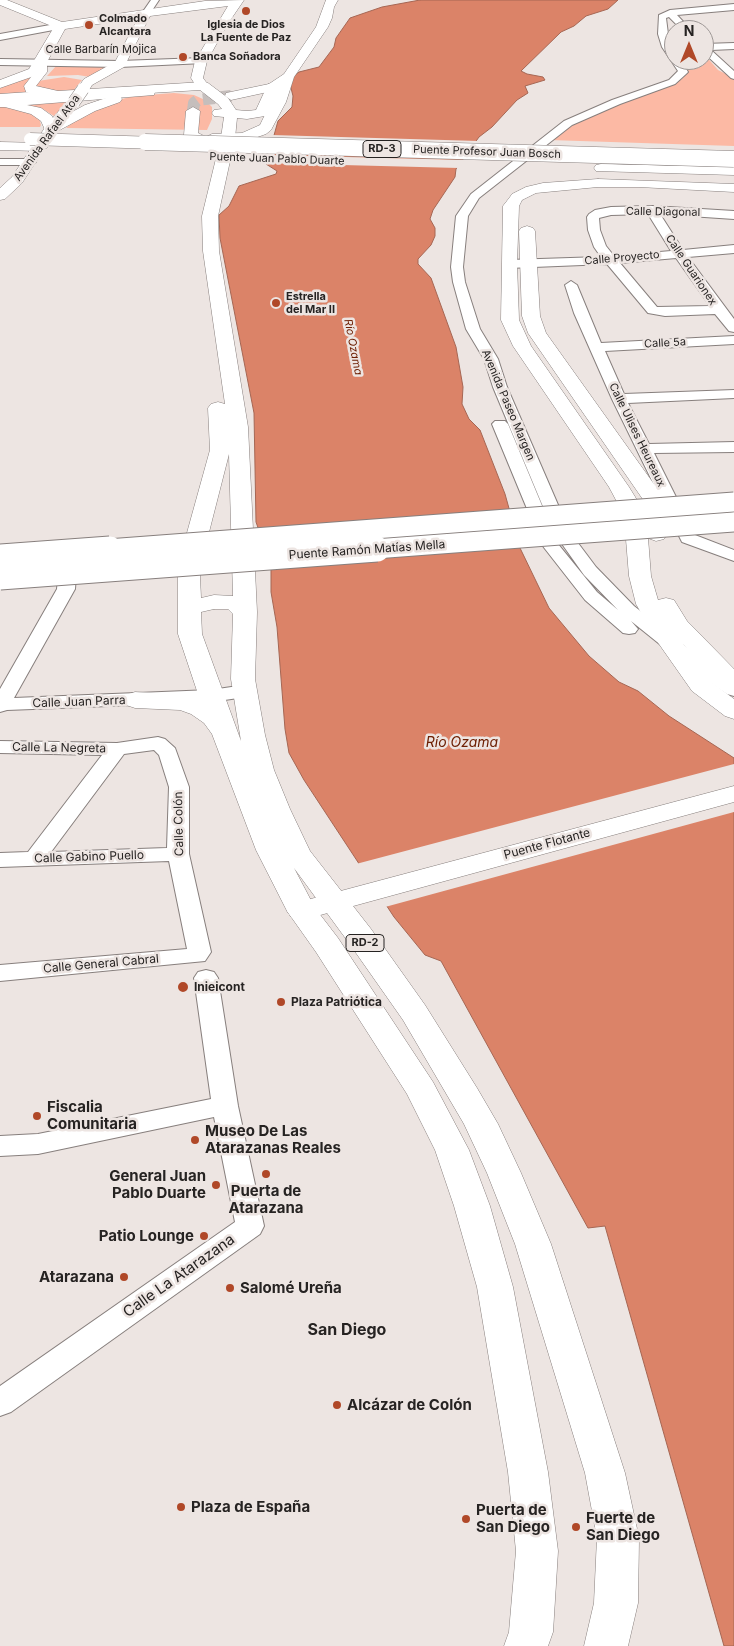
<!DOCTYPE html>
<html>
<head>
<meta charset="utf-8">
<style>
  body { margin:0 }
  #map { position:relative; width:734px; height:1646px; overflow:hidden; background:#ede5e2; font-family:Inter,sans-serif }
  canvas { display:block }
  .north { position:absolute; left:664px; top:20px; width:50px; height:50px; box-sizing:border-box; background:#ede5e2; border:1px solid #9d9795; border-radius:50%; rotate:0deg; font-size:14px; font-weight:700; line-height:20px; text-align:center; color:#262322 }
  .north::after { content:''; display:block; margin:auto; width:18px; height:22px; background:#b04828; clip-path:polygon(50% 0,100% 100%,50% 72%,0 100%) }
</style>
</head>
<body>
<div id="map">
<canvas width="734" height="1646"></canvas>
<div class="north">N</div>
</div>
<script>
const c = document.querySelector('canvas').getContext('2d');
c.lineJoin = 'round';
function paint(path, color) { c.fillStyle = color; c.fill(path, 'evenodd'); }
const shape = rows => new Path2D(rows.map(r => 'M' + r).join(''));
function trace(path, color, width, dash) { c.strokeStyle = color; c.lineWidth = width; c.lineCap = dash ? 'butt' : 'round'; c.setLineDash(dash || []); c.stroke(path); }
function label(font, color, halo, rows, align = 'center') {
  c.font = font + ' Inter,sans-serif'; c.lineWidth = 5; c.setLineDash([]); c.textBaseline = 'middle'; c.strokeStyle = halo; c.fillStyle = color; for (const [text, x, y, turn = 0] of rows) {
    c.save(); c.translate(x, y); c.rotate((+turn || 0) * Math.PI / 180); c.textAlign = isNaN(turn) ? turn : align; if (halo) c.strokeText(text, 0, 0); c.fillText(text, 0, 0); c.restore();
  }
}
paint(shape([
  [704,54,718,70,734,78,734,146,549,140,586,117,659,90,682,79,687,73,682,60,704,60],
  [57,65,114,66,90,77,78,75,47,76],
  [35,75,31,92,0,97,0,87],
  [64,77,82,80,72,92,54,92,36,88,35,84,38,81],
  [174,93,194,95,205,100,212,107,212,119,207,130,66,128,80,116,118,100,134,96],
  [72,99,57,118,43,109,10,103],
  [0,106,29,113,39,118,41,125,40,127,0,127]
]), '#fcb9a4');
const water = shape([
  [420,0,618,0,608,9,586,16,574,26,561,32,521,71,527,74,543,77,545,80,525,86,528,93,517,100,492,127,479,137,456,169,455,177,433,210,430,219,435,228,435,236,431,245,418,259,418,264,431,278,456,347,463,387,462,404,469,419,480,430,505,494,520,548,549,608,589,656,619,682,638,691,669,716,734,758,734,1646,724,1646,605,1226,588,1228,441,961,425,955,394,917,304,780,289,753,285,729,277,627,271,592,271,564,256,522,254,413,220,238,219,215,229,206,239,186,276,174,277,171,266,164,278,121,292,107,293,96,289,80,299,72,319,67,334,47,336,38,350,18,382,7,420,0]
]);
paint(water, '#db8368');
trace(water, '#a56653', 1);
paint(shape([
  [272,135,479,141,470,153,269,148],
  [267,155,465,160,459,168,264,163],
  [734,764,734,812,385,907,356,864]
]), '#ede5e2');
trace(shape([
  [193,111,194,103,198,100,231,96]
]), '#c5bebc', 12, [12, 6]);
const street = shape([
  [151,0,159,0,149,15,143,15,142,13,151,0],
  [734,4,734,10,677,15,691,30,682,30,669,17,666,18,668,34,674,50,674,60,681,60,688,72,686,74,675,84,620,104,572,125,479,198,468,216,463,267,465,282,480,329,498,359,507,387,565,521,578,543,596,567,634,606,707,663,734,681,734,696,727,694,693,671,631,621,638,629,635,633,629,634,623,633,585,600,542,545,492,424,495,421,505,421,508,424,558,544,597,592,618,610,584,575,562,544,549,521,493,387,484,359,466,329,453,282,451,267,456,216,471,194,564,121,612,100,669,80,678,71,662,47,658,34,659,15,670,10,734,4],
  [61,23,64,24,64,28,0,40,0,34,61,23],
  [734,43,734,49,711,50,734,71,734,79,731,78,704,53,704,44,734,43],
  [201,58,204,59,204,63,120,67,0,65,0,59,120,61,201,58],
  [0,159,30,159,36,162,30,165,0,165,0,159],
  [652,206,734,211,734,219,660,214,683,250,734,245,734,253,688,257,734,319,734,332,729,331,715,314,665,316,648,313,607,264,509,268,503,264,509,260,601,257,594,247,588,230,587,217,589,214,595,210,611,207,652,206],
  [648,214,671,251,614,256,606,246,600,230,599,218,611,215,648,214],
  [676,258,710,306,657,307,620,263,676,258],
  [571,281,577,285,601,343,734,336,734,344,605,351,624,394,734,390,734,398,628,403,649,444,734,442,734,452,654,453,695,535,734,550,734,561,682,542,680,538,612,399,574,313,565,285,571,281],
  [51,561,73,571,76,575,75,589,14,698,211,690,245,685,252,687,255,691,252,695,245,697,211,702,7,710,0,712,0,689,57,589,58,577,45,570,42,566,45,562,51,561],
  [158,737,165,739,175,748,189,787,189,854,211,952,205,961,0,981,0,965,187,949,169,861,0,867,0,853,28,852,102,755,0,753,0,741,117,743,158,737],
  [154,750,159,755,169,787,167,848,51,852,124,754,154,750],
  [206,970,214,972,218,978,238,1106,264,1226,260,1234,11,1412,0,1416,0,1386,235,1222,214,1117,38,1154,0,1156,0,1136,38,1134,211,1099,194,978,198,972,206,970]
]);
const secondary = shape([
  [0,0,7,0,62,22,205,1,244,0,227,25,207,61,203,78,209,86,208,89,198,89,191,78,195,61,228,6,150,16,124,67,92,85,88,92,83,93,77,89,84,79,115,62,138,18,65,29,47,62,37,75,0,88,0,80,29,69,54,27,0,5,0,0],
  [326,0,338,0,334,7,332,18,328,27,294,77,286,102,271,130,266,134,249,140,232,142,234,144,232,147,227,148,199,145,186,138,184,135,186,111,193,107,200,111,198,133,206,137,212,134,242,133,260,125,277,90,231,100,225,96,226,93,269,84,284,74,316,27,326,0],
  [74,98,81,102,56,131,22,183,5,199,0,200,0,188,12,177,46,126,69,99,74,98],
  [598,179,734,184,734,192,639,187,598,187,536,193,522,200,519,206,517,264,519,320,531,346,629,487,645,513,644,501,528,333,522,316,519,231,521,228,527,226,533,228,535,231,540,316,546,333,666,501,667,534,664,539,656,541,648,538,651,576,658,600,666,598,674,600,687,621,734,669,734,690,725,688,683,644,710,681,734,699,734,719,725,716,692,691,659,644,636,604,629,576,624,515,609,487,513,346,501,320,503,206,510,197,512,194,526,187,543,183,598,179],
  [734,786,734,802,302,920,292,918,287,911,292,904,734,786]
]);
const primary = shape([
  [41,58,47,62,47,72,36,86,58,91,203,82,208,83,228,98,236,110,247,111,256,110,268,84,273,83,279,87,274,103,265,116,247,119,237,118,235,138,218,216,219,251,248,427,257,612,255,679,265,735,274,770,290,809,310,851,371,929,425,1005,477,1088,498,1124,521,1173,551,1244,625,1473,639,1538,638,1603,628,1646,584,1646,594,1603,597,1538,585,1473,515,1244,487,1173,464,1124,403,1020,349,943,294,868,315,908,338,938,433,1082,469,1150,490,1206,513,1287,548,1472,558,1551,553,1632,548,1646,504,1646,509,1632,516,1551,508,1472,477,1287,454,1206,435,1150,407,1094,316,952,287,911,256,850,212,734,204,723,191,714,180,710,135,708,126,705,122,700,126,695,135,692,184,695,200,700,178,634,178,577,185,540,210,450,208,408,211,404,218,402,225,404,203,251,202,216,221,138,224,117,214,116,212,113,214,110,222,109,218,104,200,90,0,102,0,94,29,92,26,92,24,86,35,72,35,62,41,58],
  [229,454,233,596,214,595,201,598,200,577,207,540,229,454],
  [214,609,228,609,233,614,231,679,241,741,202,634,201,612,214,609],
  [115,95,120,96,122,99,120,102,95,111,56,132,51,133,44,129,46,126,85,105,115,95]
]);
const highway = shape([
  [149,88,154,89,155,92,154,95,27,105,41,108,52,116,58,129,51,133,46,132,41,121,31,114,5,107,0,107,0,99,149,88],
  [0,142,41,143,48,147,41,151,0,150,0,142],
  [601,164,734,167,734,175,596,171,594,168,596,165,601,164]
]);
trace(street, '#877f7d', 2);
trace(secondary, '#877f7d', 1);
trace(primary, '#877f7d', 1);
trace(highway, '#877f7d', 1);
paint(street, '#fff');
paint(secondary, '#fff');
paint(primary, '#fff');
paint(highway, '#fff');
const secondaryBridgeFar2 = shape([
  [74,102,83,89]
]);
const secondaryBridgeFar1 = shape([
  [94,550,734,502],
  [361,550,734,522]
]);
const secondaryBridge = shape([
  [0,557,110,549],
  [0,577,377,549]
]);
const highwayBridgeFar1 = shape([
  [30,139,189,144]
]);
const highwayBridge = shape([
  [145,142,734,159]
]);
trace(secondaryBridgeFar2, '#877f7d', 13, []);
trace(secondaryBridgeFar1, '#877f7d', 21, []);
trace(secondaryBridge, '#877f7d', 27, []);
trace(highwayBridgeFar1, '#877f7d', 13, []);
trace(highwayBridge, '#877f7d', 17, []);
trace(secondaryBridgeFar2, '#fff', 12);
trace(secondaryBridgeFar1, '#fff', 19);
trace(secondaryBridge, '#fff', 25);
trace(highwayBridgeFar1, '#fff', 12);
trace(highwayBridge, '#fff', 16);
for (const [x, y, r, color] of [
  [246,11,5,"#b04828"],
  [89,25,5,"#b04828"],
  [183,57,5,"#b04828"],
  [276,303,5,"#b04828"],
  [183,987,6,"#b04828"],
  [281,1002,5,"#b04828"],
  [37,1116,5,"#b04828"],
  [195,1140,5,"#b04828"],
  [266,1174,5,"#b04828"],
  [216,1185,5,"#b04828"],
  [204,1236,5,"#b04828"],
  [124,1277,5,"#b04828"],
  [230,1288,5,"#b04828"],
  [337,1405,5,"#b04828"],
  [181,1507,5,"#b04828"],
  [466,1519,5,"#b04828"],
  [576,1527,5,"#b04828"]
]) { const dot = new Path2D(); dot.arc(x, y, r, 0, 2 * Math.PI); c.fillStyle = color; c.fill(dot); trace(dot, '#ede5e2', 2); }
label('bold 11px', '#262322', '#ede5e2', [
  ["Colmado",99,19],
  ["Alcantara",99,32],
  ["Iglesia de Dios",246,25,"center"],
  ["La Fuente de Paz",246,38,"center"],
  ["Banca Soñadora",193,57],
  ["Estrella",286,297],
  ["del Mar II",286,310]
], 'left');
label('11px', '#262322', '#ede5e2', [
  ["Calle Barbarín Mojica",101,50],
  ["Avenida Rafael Atoa",47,138,-54],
  ["Puente Profesor Juan Bosch",487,152,2],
  ["Puente Juan Pablo Duarte",277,159,2],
  ["Calle Diagonal",663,212,1],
  ["Calle Proyecto",622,258,-5],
  ["Calle Guarionex",691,270,56],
  ["Calle 5a",665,343,-3],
  ["Avenida Paseo Margen",508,405,67],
  ["Calle Ulises Heureaux",637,435,64]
]);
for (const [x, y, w] of [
  [382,149,38],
  [365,943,38]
]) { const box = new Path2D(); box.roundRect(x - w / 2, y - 8.5, w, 17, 4); c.fillStyle = '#ede5e2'; c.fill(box); trace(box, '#262322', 1); }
label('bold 11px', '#262322', null, [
  ["RD-3",382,149],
  ["RD-2",365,943]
]);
label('italic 11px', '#6e2004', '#ede5e2', [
  ["Río Ozama",353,347,79]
]);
label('12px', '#262322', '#ede5e2', [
  ["Puente Ramón Matías Mella",367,550,-4],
  ["Calle Juan Parra",79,702,-2],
  ["Calle La Negreta",59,748,1],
  ["Calle Colón",179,824,-91],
  ["Puente Flotante",547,844,-15],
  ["Calle Gabino Puello",89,857,-2],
  ["Calle General Cabral",101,964,-5]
]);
label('bold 12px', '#262322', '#ede5e2', [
  ["Inieicont",194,987],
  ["Plaza Patriótica",291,1002]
], 'left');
label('italic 14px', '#6e2004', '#ede5e2', [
  ["Río Ozama",462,743]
]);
label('bold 15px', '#262322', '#ede5e2', [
  ["Fiscalia",47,1107],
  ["Comunitaria",47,1124],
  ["Museo De Las",205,1131],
  ["Atarazanas Reales",205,1148],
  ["General Juan",206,1176,"right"],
  ["Pablo Duarte",206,1193,"right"],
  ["Puerta de",266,1191,"center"],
  ["Atarazana",266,1208,"center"],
  ["Patio Lounge",194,1236,"right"],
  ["Atarazana",114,1277,"right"],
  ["Salomé Ureña",240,1288],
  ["Alcázar de Colón",347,1405],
  ["Plaza de España",191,1507],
  ["Puerta de",476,1510],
  ["San Diego",476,1527],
  ["Fuerte de",586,1518],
  ["San Diego",586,1535]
], 'left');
label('15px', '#262322', '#ede5e2', [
  ["Calle La Atarazana",179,1276,-35]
]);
label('bold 16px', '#262322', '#ede5e2', [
  ["San Diego",347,1330]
]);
</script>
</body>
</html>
